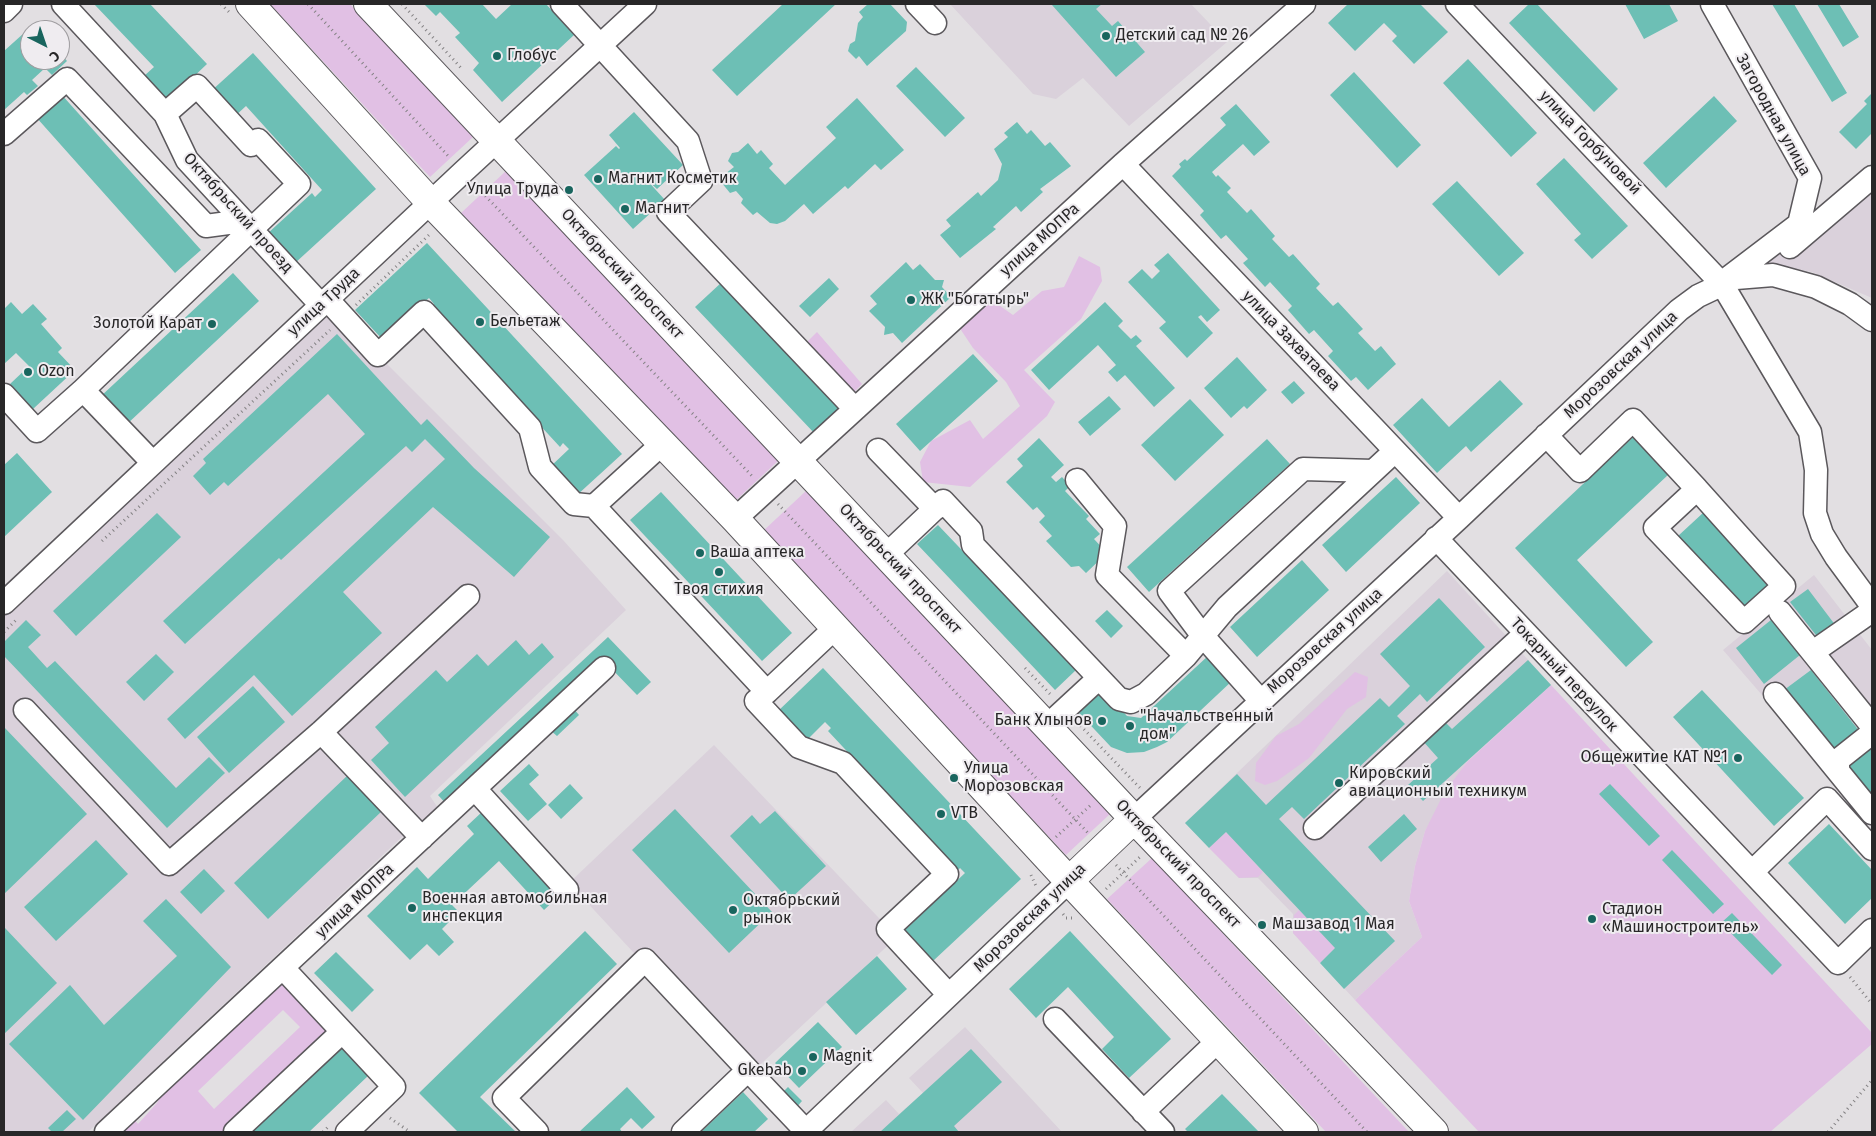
<!DOCTYPE html>
<html>
<head>
<meta charset="utf-8">
<style>
  body { margin:0 }
  #map { position:relative; width:1876px; height:1136px; overflow:hidden; background:#e2dfe2; font-family:"Fira Sans",sans-serif }
  canvas { display:block }
  .frame { position:absolute; inset:0; border:5px solid #282728; pointer-events:none }
  .north { position:absolute; left:20px; top:20px; width:50px; height:50px; box-sizing:border-box; background:#efecf0; border:1px solid #9f9da0; border-radius:50%; rotate:139deg; font-size:14px; font-weight:700; line-height:20px; text-align:center; color:#282728 }
  .north::after { content:''; display:block; margin:auto; width:18px; height:22px; background:#19655e; clip-path:polygon(50% 0,100% 100%,50% 72%,0 100%) }
</style>
</head>
<body>
<div id="map">
<canvas width="1876" height="1136"></canvas>
<div class="frame"></div>
<div class="north">С</div>
</div>
<script>
const c = document.querySelector('canvas').getContext('2d');
c.lineJoin = 'round';
function paint(path, color) { c.fillStyle = color; c.fill(path, 'evenodd'); }
const shape = rows => new Path2D(rows.map(r => 'M' + r).join(''));
function trace(path, color, width, dash) { c.strokeStyle = color; c.lineWidth = width; c.lineCap = dash ? 'butt' : 'round'; c.setLineDash(dash || []); c.stroke(path); }
function label(font, color, halo, rows, align = 'center') {
  c.font = font + ' "Fira Sans",sans-serif'; c.lineWidth = 4; c.setLineDash([]); c.textBaseline = 'middle'; c.strokeStyle = halo; c.fillStyle = color; for (const [text, x, y, turn = 0] of rows) {
    c.save(); c.translate(x, y); c.rotate((+turn || 0) * Math.PI / 180); c.textAlign = isNaN(turn) ? turn : align; if (halo) c.strokeText(text, 0, 0); c.fillText(text, 0, 0); c.restore();
  }
}
paint(shape([
  [950,4,1191,4,1227,42,1129,126,1083,78,1056,99,1033,94],
  [1872,173,1872,298,1812,272,1771,264,1766,260],
  [331,308,563,540,626,610,430,796,440,811,418,833,402,837,88,1132,4,1132,4,613],
  [1447,571,1551,685,1467,762,1425,831,1415,866,1409,901,1422,937,1355,1000,1293,933,1293,914,1258,878,1239,878,1185,823],
  [1814,575,1872,650,1872,822,1723,650],
  [714,745,897,937,748,1076,569,883],
  [965,1027,1062,1132,851,1132,886,1100,899,1114,923,1093,909,1078]
]), '#dad1db');
paint(shape([
  [270,4,350,4,473,137,430,177],
  [507,170,779,460,733,503,461,213],
  [1079,256,1100,267,1102,281,1081,319,1024,370,1055,402,1047,416,970,487,923,482,920,462,931,441,970,420,983,439,1020,406,1006,382,973,348,959,327,993,301,1013,315,1042,291,1064,287],
  [817,332,862,384,851,395,801,348],
  [807,490,1110,814,1066,855,762,532],
  [1355,672,1368,677,1366,697,1347,709,1309,758,1277,781,1265,785,1255,781,1256,763,1276,736,1299,724],
  [1551,685,1872,1033,1872,1044,1770,1132,1479,1132,1355,1000,1422,937,1409,901,1415,866,1425,831,1444,793,1467,762],
  [1226,832,1263,872,1258,877,1239,878,1209,848],
  [1152,858,1409,1132,1326,1132,1107,899],
  [1299,910,1335,948,1320,963,1293,933,1294,915],
  [282,985,294,990,311,1006,330,1036,230,1132,111,1132,130,1115,138,1124,157,1103,170,1079,271,986],
  [283,1010,300,1027,214,1109,198,1091]
]), '#e1c0e4');
paint(shape([
  [94,4,150,4,207,64,168,101,144,76,154,67],
  [424,4,482,4,496,19,512,4,546,4,574,35,502,102,473,70,479,63,455,37,460,33,440,12,436,16],
  [783,4,836,4,737,96,712,70],
  [868,4,890,4,907,22,906,31,867,66,859,56,856,59,848,51,850,44,855,41,858,23,863,17,859,12],
  [1102,4,1096,9,1112,26,1118,21,1145,52,1116,77,1052,5],
  [1348,4,1420,4,1448,32,1414,64,1392,41,1397,36,1384,23,1355,51,1328,23],
  [1529,4,1537,4,1618,89,1594,112,1509,23],
  [1625,4,1669,4,1678,21,1644,39],
  [1772,4,1794,4,1847,93,1832,102],
  [1817,4,1839,4,1859,37,1843,47],
  [34,24,39,30,30,30,30,60,60,60,60,53,67,61,52,75,45,68,32,80,38,86,27,95,24,92,4,110,4,51],
  [253,53,376,189,294,264,267,234,312,193,315,197,322,190,246,106,233,118,210,92],
  [1468,59,1537,133,1511,157,1443,83],
  [916,67,965,118,945,137,896,86],
  [1354,72,1421,145,1397,168,1330,95],
  [1872,93,1872,133,1856,149,1839,132,1867,104,1864,101],
  [61,94,201,250,175,273,36,117],
  [1714,96,1737,121,1666,188,1643,163],
  [857,98,904,150,881,170,875,164,848,189,845,186,813,214,804,204,785,221,777,224,770,223,757,212,753,215,741,203,743,199,736,191,730,193,721,182,721,177,734,167,728,161,732,153,738,152,748,143,757,154,761,150,773,164,769,168,785,185,836,138,826,127],
  [1236,104,1270,142,1254,156,1243,144,1212,172,1216,177,1218,175,1231,188,1227,192,1247,213,1251,209,1275,236,1272,239,1289,257,1293,254,1320,284,1316,288,1333,306,1338,302,1363,329,1358,333,1375,351,1381,346,1396,364,1368,390,1356,377,1351,381,1328,356,1333,351,1314,330,1309,334,1288,310,1292,306,1270,282,1265,287,1243,263,1248,259,1226,235,1221,239,1200,215,1204,211,1172,176,1181,167,1179,164,1185,159,1187,161,1226,125,1220,118],
  [634,112,683,165,657,189,645,178,665,200,633,229,584,175,616,146,619,149,620,148,609,135],
  [1017,122,1027,134,1031,130,1045,146,1050,142,1071,166,1040,189,1043,192,1021,212,1016,206,993,227,996,229,960,258,940,235,951,226,946,220,978,192,981,196,998,180,1002,164,994,149,1008,137,1004,133],
  [1564,158,1628,226,1592,259,1574,240,1581,234,1536,184],
  [1457,181,1524,253,1499,276,1432,204],
  [427,243,622,454,576,496,550,467,569,449,563,443,560,447,431,307,434,304,429,298,383,340,355,310],
  [1168,253,1220,310,1207,322,1201,315,1198,317,1213,333,1187,358,1159,328,1166,322,1128,282,1142,269,1152,279,1160,271,1154,265],
  [906,262,913,270,920,264,935,280,944,280,942,287,951,297,902,343,893,333,884,335,885,327,869,311,877,304,870,296],
  [233,273,259,301,126,425,100,397],
  [829,278,839,289,810,317,799,306],
  [722,282,842,409,816,435,695,307],
  [11,302,22,314,33,304,47,319,41,324,62,348,58,352,75,370,33,409,10,384,29,366,16,353,4,364,4,309],
  [1105,302,1123,321,1118,326,1131,339,1136,335,1142,341,1136,346,1175,388,1154,407,1125,375,1117,382,1108,372,1116,365,1098,345,1049,390,1031,370],
  [337,334,421,425,427,419,474,468,550,537,514,577,433,507,343,592,382,633,292,716,254,675,185,739,167,719,445,459,425,439,412,452,406,446,281,560,279,558,185,644,163,621,365,434,328,394,228,486,224,482,210,495,193,476,206,463,203,459],
  [973,354,998,381,920,451,896,424],
  [1237,357,1267,390,1247,409,1244,406,1231,418,1204,388],
  [1500,380,1523,404,1471,452,1466,446,1437,473,1393,425,1422,398,1449,427],
  [1294,381,1305,393,1292,404,1281,392],
  [1109,396,1121,409,1090,436,1078,422],
  [1190,399,1224,435,1175,481,1141,445],
  [1633,437,1668,475,1577,560,1653,642,1626,667,1515,548],
  [1039,438,1064,465,1051,477,1056,482,1062,477,1070,486,1065,491,1089,516,1086,519,1100,534,1094,539,1107,553,1086,573,1079,566,1071,567,1046,541,1052,536,1039,522,1045,516,1037,507,1033,510,1006,482,1023,466,1017,459],
  [1267,439,1290,464,1149,592,1127,567],
  [17,453,52,492,4,537,4,465],
  [1396,477,1420,503,1346,572,1322,545],
  [661,492,792,633,762,661,630,520],
  [1704,512,1773,587,1747,611,1678,536],
  [157,513,181,537,76,636,53,611],
  [938,525,1076,670,1055,690,917,544],
  [1302,560,1329,590,1257,657,1230,627],
  [1808,589,1836,626,1819,639,1790,602],
  [1439,598,1485,647,1427,702,1420,694,1397,716,1405,724,1304,819,1292,807,1279,819,1395,941,1344,989,1320,963,1335,948,1226,832,1209,848,1185,823,1237,774,1266,805,1380,698,1389,707,1410,686,1380,654],
  [1107,610,1123,626,1111,638,1095,621],
  [26,620,41,635,28,647,47,668,55,661,176,788,209,757,225,773,167,828,4,656,4,642],
  [1771,620,1800,655,1764,684,1736,648],
  [608,637,651,682,637,695,605,662,448,806,438,795],
  [516,640,529,655,542,643,554,657,405,797,371,760,389,743,375,727,436,670,447,682,477,654,488,666],
  [156,654,174,672,144,701,126,682],
  [1209,655,1233,680,1167,742,1157,747,1144,752,1127,753,1111,747,1079,713,1103,690,1127,716,1141,718],
  [1528,660,1551,685,1423,801,1408,785,1438,758,1422,740,1444,721,1452,729],
  [823,668,1021,879,933,961,905,930,965,873,960,868,958,870,828,731,831,728,825,722,805,742,777,712],
  [1811,670,1860,732,1836,751,1784,690],
  [253,686,285,722,229,773,197,737],
  [1702,690,1804,798,1774,826,1673,717],
  [573,708,579,715,557,736,550,730],
  [4,727,87,814,4,894],
  [1871,746,1872,747,1872,801,1845,768],
  [529,764,539,775,529,784,547,804,528,821,500,791],
  [348,775,382,811,268,919,234,883],
  [570,784,583,798,561,819,548,805],
  [1610,784,1660,836,1649,846,1599,794],
  [675,809,772,912,729,953,632,850],
  [483,811,560,895,544,910,499,861,452,905,459,912,442,929,454,942,439,956,427,944,410,960,367,916,417,867,428,879,474,834,467,826],
  [775,811,826,866,789,900,730,836,752,815,760,824],
  [1404,814,1417,829,1381,862,1368,847],
  [1829,824,1872,870,1872,898,1845,924,1788,863],
  [96,840,128,874,56,941,24,907],
  [1672,850,1724,904,1713,914,1662,860],
  [204,869,225,891,201,914,180,892],
  [166,899,231,967,83,1120,9,1044,70,985,104,1025,177,956,143,921],
  [1732,913,1782,965,1772,975,1721,923],
  [5,928,57,983,4,1034,4,930],
  [585,931,617,964,480,1097,516,1132,458,1132,419,1093],
  [1070,931,1171,1039,1129,1078,1102,1049,1114,1037,1068,987,1036,1018,1009,989],
  [336,952,374,990,352,1012,314,973],
  [877,956,907,989,856,1035,826,1002],
  [818,1022,842,1047,799,1088,775,1063],
  [339,1044,369,1075,309,1132,247,1132],
  [971,1049,1002,1082,954,1126,959,1132,880,1132],
  [627,1087,655,1117,642,1129,631,1118,620,1129,622,1132,579,1132],
  [788,1087,802,1101,795,1109,780,1095],
  [743,1092,768,1119,754,1132,701,1132],
  [1222,1094,1259,1132,1188,1132,1185,1129],
  [67,1110,76,1119,62,1132,52,1132,48,1128]
]), '#6dbfb5');
const minor = shape([
  [63,4,165,114,187,160,321,305],
  [562,4,688,141,701,181,668,212,855,409],
  [917,4,935,23],
  [1457,4,1722,284,1810,432,1816,470,1815,513,1822,534,1836,557,1872,606],
  [1712,4,1810,178,1799,224,1728,278],
  [4,11,11,4],
  [4,134,67,79,206,226,243,221],
  [1123,164,1459,518],
  [1790,247,1872,177],
  [327,299,378,355,424,312,530,428,540,467,574,504,594,506],
  [4,395,37,431,83,390],
  [1546,435,1580,471,1633,420,1697,489,1655,528,1744,622,1784,586,1697,489],
  [663,443,594,506,767,692,835,628],
  [878,450,935,509],
  [153,463,83,390,299,184,258,140,251,145,197,86,165,114],
  [1077,480,1115,526,1107,575,1186,656],
  [735,519,1123,164,1304,4],
  [1436,538,1838,963,1872,930],
  [886,555,943,501,971,531,973,545,1119,699,1131,702,1146,694,1186,656,1227,607,1395,451],
  [4,603,463,172,645,4],
  [1780,612,1872,726],
  [1813,652,1872,611],
  [767,692,756,701,799,747,843,763,947,874,888,929,949,995],
  [1775,694,1872,813],
  [1260,700,1202,635,1169,591,1303,469,1373,471],
  [25,710,169,864,321,732,468,596],
  [1047,726,1099,678],
  [321,732,422,838],
  [1838,771,1838,760,1872,733],
  [475,789,567,890],
  [1134,819,1459,518,1679,310,1698,296,1736,278,1773,275,1816,287,1850,304,1872,320],
  [1315,828,1525,634],
  [1752,872,1827,799,1872,849],
  [283,968,394,1087,347,1132],
  [1055,1019,1163,1132],
  [1143,1112,1218,1041],
  [106,1132,604,668],
  [235,1132,342,1032],
  [537,1132,504,1098,645,960,748,1070],
  [683,1132,748,1070,806,1131],
  [805,1132,1069,881]
]);
const major = shape([
  [250,4,430,202,735,519,1069,881,1304,1132],
  [368,4,1134,819,1434,1132],
  [1069,881,1134,819]
]);
trace(minor, '#5b585c', 25);
trace(major, '#5b585c', 30);
trace(shape([
  [221,4,229,12],
  [308,4,450,158],
  [402,4,463,70],
  [475,185,753,477],
  [356,305,431,233],
  [778,504,1089,834],
  [102,541,330,330],
  [4,632,16,620],
  [1025,668,1052,696],
  [1077,722,1140,788],
  [1056,837,1092,804],
  [1116,865,1367,1132],
  [1031,875,1036,886],
  [1106,889,1141,856],
  [1063,914,1066,918,1074,918],
  [1850,977,1872,1004],
  [390,1118,410,1132],
  [323,1132,328,1127],
  [1828,1132,1872,1080]
]), '#848284', 3, [1, 4]);
trace(minor, '#fff', 22);
trace(major, '#fff', 28);
for (const [x, y, r, color] of [
  [1106,36,5,"#19655e"],
  [497,56,5,"#19655e"],
  [598,179,5,"#19655e"],
  [569,190,5,"#19655e"],
  [625,209,5,"#19655e"],
  [911,300,5,"#19655e"],
  [480,322,5,"#19655e"],
  [212,324,5,"#19655e"],
  [28,372,5,"#19655e"],
  [700,553,5,"#19655e"],
  [719,572,5,"#19655e"],
  [1102,721,5,"#19655e"],
  [1130,726,5,"#19655e"],
  [1738,758,5,"#19655e"],
  [954,778,5,"#19655e"],
  [1339,783,5,"#19655e"],
  [941,814,5,"#19655e"],
  [412,908,5,"#19655e"],
  [733,910,5,"#19655e"],
  [1592,919,5,"#19655e"],
  [1262,925,5,"#19655e"],
  [813,1057,5,"#19655e"],
  [802,1071,5,"#19655e"]
]) { const dot = new Path2D(); dot.arc(x, y, r, 0, 2 * Math.PI); c.fillStyle = color; c.fill(dot); trace(dot, '#efecf0', 2); }
label('16px', '#282728', '#efecf0', [
  ["Детский сад № 26",1116,36],
  ["Глобус",507,56],
  ["Магнит Косметик",608,179],
  ["Улица Труда",559,190,"right"],
  ["Магнит",635,209],
  ["ЖК \"Богатырь\"",921,300],
  ["Бельетаж",490,322],
  ["Золотой Карат",202,324,"right"],
  ["Ozon",38,372],
  ["Ваша аптека",710,553],
  ["Твоя стихия",719,590,"center"],
  ["\"Начальственный",1140,717],
  ["дом\"",1140,735],
  ["Банк Хлынов",1092,721,"right"],
  ["Общежитие КАТ №1",1728,758,"right"],
  ["Улица",964,769],
  ["Морозовская",964,787],
  ["Кировский",1349,774],
  ["авиационный техникум",1349,792],
  ["VTB",951,814],
  ["Военная автомобильная",422,899],
  ["инспекция",422,917],
  ["Октябрьский",743,901],
  ["рынок",743,919],
  ["Стадион",1602,910],
  ["«Машиностроитель»",1602,928],
  ["Машзавод 1 Мая",1272,925],
  ["Magnit",823,1057],
  ["Gkebab",792,1071,"right"]
], 'left');
label('16px', '#282728', '#efecf0', [
  ["Загородная улица",1773,115,61],
  ["улица Горбуновой",1590,143,46],
  ["Октябрьский проезд",238,213,48],
  ["улица МОПРа",1040,240,-42],
  ["Октябрьский проспект",622,274,47],
  ["улица Труда",324,302,-43],
  ["улица Захватаева",1291,341,46],
  ["Морозовская улица",1621,365,-43],
  ["Октябрьский проспект",900,569,47],
  ["Морозовская улица",1325,641,-42],
  ["Токарный переулок",1564,675,47],
  ["Октябрьский проспект",1178,864,46],
  ["улица МОПРа",355,901,-43],
  ["Морозовская улица",1030,918,-44]
]);
</script>
</body>
</html>
